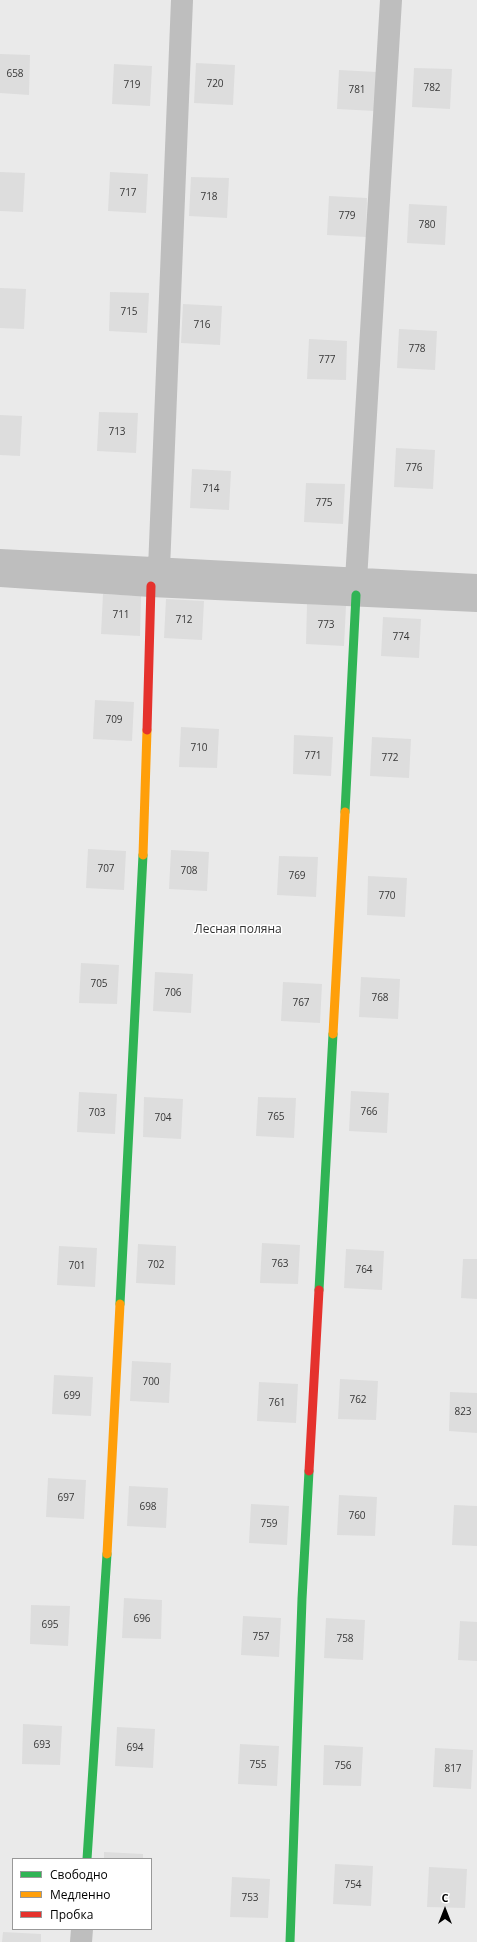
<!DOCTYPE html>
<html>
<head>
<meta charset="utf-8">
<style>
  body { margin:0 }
  #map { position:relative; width:477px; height:1942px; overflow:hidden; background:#fff; font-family:"Open Sans",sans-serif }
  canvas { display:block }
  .legend { position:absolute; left:12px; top:1858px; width:140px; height:72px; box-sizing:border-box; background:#fff; border:1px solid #999; margin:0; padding:5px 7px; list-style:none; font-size:12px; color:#000 }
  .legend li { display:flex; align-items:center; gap:8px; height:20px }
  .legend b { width:20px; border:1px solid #999 }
  .north { position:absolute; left:425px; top:1890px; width:40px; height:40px; -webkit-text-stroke:3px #fff; paint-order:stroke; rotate:0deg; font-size:11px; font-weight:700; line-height:16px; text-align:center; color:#000 }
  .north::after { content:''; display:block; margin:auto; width:14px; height:18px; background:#000; clip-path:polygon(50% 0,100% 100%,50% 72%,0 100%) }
</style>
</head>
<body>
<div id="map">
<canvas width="477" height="1942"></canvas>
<ul class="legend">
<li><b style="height:5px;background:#30b455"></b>Свободно</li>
<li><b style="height:5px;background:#ff9f0a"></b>Медленно</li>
<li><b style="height:5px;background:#e5322d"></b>Пробка</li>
</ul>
<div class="north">С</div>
</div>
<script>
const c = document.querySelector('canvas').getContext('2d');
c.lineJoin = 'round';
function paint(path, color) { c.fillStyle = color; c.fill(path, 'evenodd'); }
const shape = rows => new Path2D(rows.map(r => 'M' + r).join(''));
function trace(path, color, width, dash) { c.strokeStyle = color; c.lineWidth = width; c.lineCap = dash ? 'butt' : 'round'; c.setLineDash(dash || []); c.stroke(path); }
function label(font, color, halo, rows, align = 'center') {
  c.font = font + ' "Open Sans",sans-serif'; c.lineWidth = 3; c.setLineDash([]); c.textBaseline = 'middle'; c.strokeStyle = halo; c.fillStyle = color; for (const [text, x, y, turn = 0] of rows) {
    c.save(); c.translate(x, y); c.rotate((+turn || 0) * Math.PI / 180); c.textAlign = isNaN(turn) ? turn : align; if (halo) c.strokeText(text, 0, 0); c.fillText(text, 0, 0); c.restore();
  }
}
paint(shape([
  [0,0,477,0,477,1942,0,1942],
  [13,1859,151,1859,151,1929,13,1929]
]), '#eaeaea');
paint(shape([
  [0,54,30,55,29,95,0,93],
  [196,63,235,65,233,105,194,103],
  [114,64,152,66,150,106,112,104],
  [414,68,452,69,450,109,412,107],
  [339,70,377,72,375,111,337,109],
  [0,172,25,173,23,212,0,211],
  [110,172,148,174,146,213,108,211],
  [191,177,229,178,227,218,189,216],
  [329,196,367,198,366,237,327,235],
  [409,204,447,206,445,245,407,243],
  [0,288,26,289,24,329,0,328],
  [110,292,149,293,147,333,109,331],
  [183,304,222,306,220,345,181,343],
  [399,329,437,331,435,370,397,368],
  [309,339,347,341,346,380,307,379],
  [99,412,138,413,136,453,97,451],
  [0,415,22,416,20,456,0,455],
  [396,448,435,450,433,489,394,487],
  [192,469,231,471,229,510,190,508],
  [306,483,345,484,343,524,304,522],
  [103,594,141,596,140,636,101,634],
  [166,599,204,601,202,640,164,638],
  [307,604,346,606,344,646,306,644],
  [383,617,421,619,419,658,381,656],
  [95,700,134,702,132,741,93,739],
  [181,727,219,729,217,768,179,767],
  [294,735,333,737,331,776,293,774],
  [372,737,411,739,409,778,370,776],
  [88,849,126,851,124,890,86,888],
  [171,850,209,852,207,891,169,889],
  [279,856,318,857,316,897,277,895],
  [368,876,407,878,405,917,367,915],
  [81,963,119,965,117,1004,79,1003],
  [155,972,193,974,191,1013,153,1011],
  [361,977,400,979,398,1019,359,1017],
  [283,982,322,984,320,1023,281,1021],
  [351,1091,389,1093,387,1133,349,1131],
  [79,1092,117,1094,115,1134,77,1132],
  [144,1097,183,1099,181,1139,143,1137],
  [258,1097,296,1098,294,1138,256,1136],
  [262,1243,300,1245,298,1284,260,1283],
  [138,1244,176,1246,175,1285,136,1283],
  [59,1246,97,1248,95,1287,57,1285],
  [346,1249,384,1251,382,1290,344,1288],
  [463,1259,477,1259,477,1299,461,1298],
  [132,1361,171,1363,169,1403,130,1401],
  [54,1375,93,1377,91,1416,52,1414],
  [340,1379,378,1381,376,1420,338,1419],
  [259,1382,298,1384,296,1423,257,1421],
  [450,1392,477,1393,477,1433,449,1431],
  [48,1478,86,1480,84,1519,46,1517],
  [129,1486,168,1488,166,1528,127,1526],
  [339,1495,377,1497,375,1536,337,1535],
  [251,1504,289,1506,287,1545,249,1543],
  [454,1505,477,1506,477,1546,452,1545],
  [124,1598,162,1600,161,1639,122,1638],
  [31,1605,70,1606,68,1646,30,1644],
  [243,1616,281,1618,279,1657,241,1655],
  [326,1618,365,1620,363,1660,324,1658],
  [460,1621,477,1622,477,1661,458,1660],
  [23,1724,62,1726,60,1765,22,1764],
  [117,1727,155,1729,153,1768,115,1766],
  [240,1744,279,1746,277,1786,238,1784],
  [324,1745,363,1747,361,1786,323,1785],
  [435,1748,473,1750,471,1789,433,1787],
  [104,1852,143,1854,143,1859,104,1859],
  [335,1864,373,1866,371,1906,333,1904],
  [429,1867,467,1869,465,1908,427,1907],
  [232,1877,270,1879,268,1918,230,1917],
  [3,1932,41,1934,41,1942,2,1942]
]), '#ddd');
trace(shape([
  [0,560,477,585],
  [159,569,182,0],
  [0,576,151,586,477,601],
  [356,580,391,0],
  [81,1942,82,1929]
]), '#bebebe', 22);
trace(shape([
  [345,812,356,595],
  [319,1290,333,1034],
  [120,1304,143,855],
  [87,1859,107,1554],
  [290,1942,302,1599,309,1471]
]), '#30b455', 9);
trace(shape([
  [143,855,147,730],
  [333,1034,345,812],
  [107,1554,120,1304]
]), '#ff9f0a', 9);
trace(shape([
  [147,730,151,586],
  [309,1471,319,1290]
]), '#e5322d', 9);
label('10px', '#373737', null, [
  ["658",15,74],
  ["720",215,84],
  ["719",132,85],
  ["782",432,88],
  ["781",357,90],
  ["717",128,193],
  ["718",209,197],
  ["779",347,216],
  ["780",427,225],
  ["715",129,312],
  ["716",202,325],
  ["778",417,349],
  ["777",327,360],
  ["713",117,432],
  ["776",414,468],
  ["714",211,489],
  ["775",324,503],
  ["711",121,615],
  ["712",184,620],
  ["773",326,625],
  ["774",401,637],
  ["709",114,720],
  ["710",199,748],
  ["771",313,756],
  ["772",390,758],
  ["707",106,869],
  ["708",189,871],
  ["769",297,876],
  ["770",387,896],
  ["705",99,984],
  ["706",173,993],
  ["768",380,998],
  ["767",301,1003],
  ["766",369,1112],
  ["703",97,1113],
  ["765",276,1117],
  ["704",163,1118],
  ["763",280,1264],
  ["702",156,1265],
  ["701",77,1266],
  ["764",364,1270],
  ["700",151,1382],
  ["699",72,1396],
  ["762",358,1400],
  ["761",277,1403],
  ["823",463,1412],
  ["697",66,1498],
  ["698",148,1507],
  ["760",357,1516],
  ["759",269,1524],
  ["696",142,1619],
  ["695",50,1625],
  ["757",261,1637],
  ["758",345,1639],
  ["693",42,1745],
  ["694",135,1748],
  ["755",258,1765],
  ["756",343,1766],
  ["817",453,1769],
  ["754",353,1885],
  ["753",250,1898]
]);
label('12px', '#303030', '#fff', [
  ["Лесная поляна",238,930]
]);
</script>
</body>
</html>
